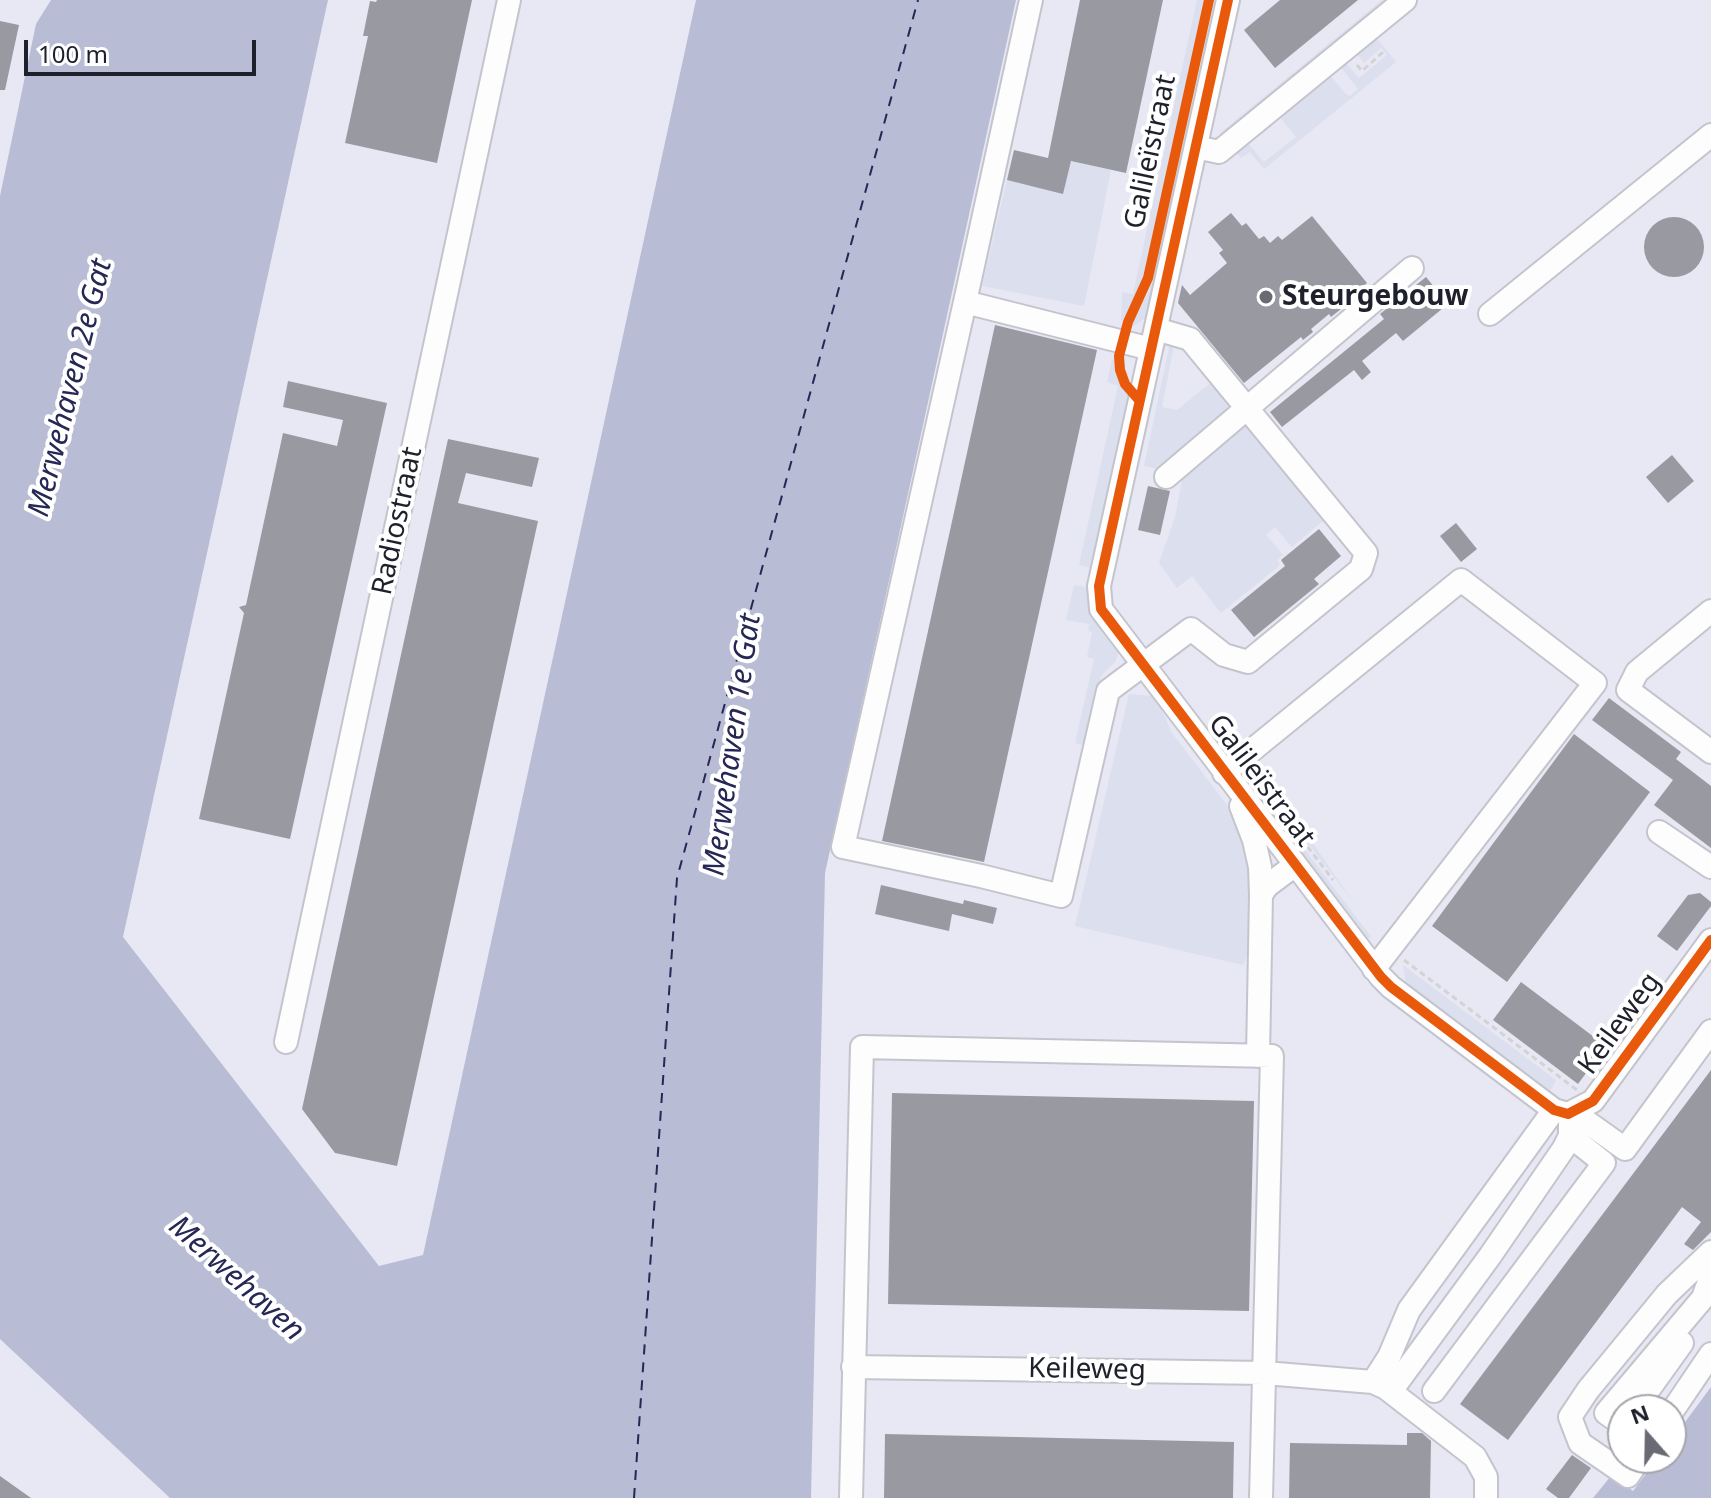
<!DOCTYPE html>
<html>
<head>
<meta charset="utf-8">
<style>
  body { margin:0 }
  #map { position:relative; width:1711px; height:1498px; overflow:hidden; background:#f3f3f7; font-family:"Noto Sans",sans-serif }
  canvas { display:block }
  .north { position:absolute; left:1607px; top:1394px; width:80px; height:80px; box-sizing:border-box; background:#fff; border:2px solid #a5a6ab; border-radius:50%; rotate:340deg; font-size:22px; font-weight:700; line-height:32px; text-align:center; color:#1e202c }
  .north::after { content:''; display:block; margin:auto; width:28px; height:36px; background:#696a73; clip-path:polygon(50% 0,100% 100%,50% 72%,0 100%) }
  .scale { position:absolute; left:24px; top:40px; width:232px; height:36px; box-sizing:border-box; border:4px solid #1e202c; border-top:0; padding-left:10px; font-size:24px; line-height:28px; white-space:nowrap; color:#1e202c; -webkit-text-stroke:6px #fff; paint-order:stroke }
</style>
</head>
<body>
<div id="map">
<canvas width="1711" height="1498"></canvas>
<div class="north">N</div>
<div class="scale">100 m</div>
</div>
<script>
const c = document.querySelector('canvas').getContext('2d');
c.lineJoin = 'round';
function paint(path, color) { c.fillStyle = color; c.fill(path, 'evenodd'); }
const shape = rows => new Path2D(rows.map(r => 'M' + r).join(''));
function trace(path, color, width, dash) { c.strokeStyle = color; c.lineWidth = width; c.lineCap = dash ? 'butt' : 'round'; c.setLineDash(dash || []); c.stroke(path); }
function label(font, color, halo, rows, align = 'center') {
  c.font = font + ' "Noto Sans",sans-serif'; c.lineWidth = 8; c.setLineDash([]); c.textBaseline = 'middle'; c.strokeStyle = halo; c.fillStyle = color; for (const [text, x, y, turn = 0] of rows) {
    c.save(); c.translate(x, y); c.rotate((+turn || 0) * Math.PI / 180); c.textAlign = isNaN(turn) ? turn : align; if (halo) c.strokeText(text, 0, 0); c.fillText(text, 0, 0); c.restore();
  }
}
paint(shape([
  [0,0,1711,0,1711,1498,0,1498],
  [1623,1410,1671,1410,1671,1458,1623,1458]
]), '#e7e8f4');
paint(shape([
  [1197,0,1205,0,1144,279,1123,320,1121,320,1122,292,1133,294],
  [1382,0,1393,0,1224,138,1220,133],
  [1375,36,1396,62,1264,169,1250,152,1241,158,1235,151,1246,141,1264,162,1296,137,1278,115,1329,74,1346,94,1350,96,1358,89,1339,65,1344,61,1359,78,1387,55,1381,48,1364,63,1355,52],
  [1185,151,1150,315,1132,327,1134,317,1149,291,1180,153],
  [1073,161,1111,170,1084,306,982,286,1007,180,1062,193,1070,163],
  [1170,343,1174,345,1162,407,1177,410,1214,380,1238,408,1164,470,1144,466],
  [1112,359,1116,360,1119,382,1128,394,1130,404,1088,602,1091,615,1119,652,1115,662,1101,676,1086,746,1075,743,1094,659,1087,657,1092,632,1088,631,1089,624,1066,620,1074,585,1086,587,1090,568,1079,565,1118,386,1107,382],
  [1247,420,1297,481,1294,485,1324,520,1292,547,1275,527,1266,535,1283,555,1277,560,1280,565,1221,613,1192,576,1177,588,1159,563,1175,517,1182,481,1175,479],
  [1129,694,1152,696,1158,702,1172,733,1237,818,1252,865,1249,951,1243,965,1075,926],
  [1256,761,1354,903,1249,766],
  [1245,771,1372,938,1363,939,1245,783],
  [1403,965,1556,1080,1549,1094,1406,986]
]), '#dcdfee');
paint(shape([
  [51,0,328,0,123,937,379,1266,423,1255,696,0,1016,0,825,873,811,1498,170,1498,0,1339,0,196,36,24],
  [1711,1387,1711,1498,1593,1498,1611,1476,1633,1491,1658,1458,1671,1458,1671,1441]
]), '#b9bcd5');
trace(shape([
  [634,1498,677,878,918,0]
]), '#262754', 2, [10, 8]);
paint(shape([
  [377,0,472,0,437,163,345,143,368,36,363,36,370,1,376,2],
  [1080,0,1163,0,1126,173,1071,161,1063,194,1007,180,1014,150,1048,158],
  [1280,0,1358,0,1275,68,1244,30],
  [0,21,19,25,5,90,0,90],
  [1231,213,1242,226,1246,223,1259,239,1264,236,1270,243,1278,236,1282,240,1312,216,1367,283,1362,287,1363,289,1341,309,1331,317,1329,314,1311,329,1313,332,1303,340,1301,337,1244,383,1178,303,1182,285,1190,295,1227,263,1219,253,1223,250,1208,232],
  '1644 247a30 30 0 1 1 60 0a30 30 0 1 1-60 0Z',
  [1426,277,1448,304,1403,341,1396,333,1362,361,1371,372,1362,380,1354,370,1282,427,1270,412,1384,319,1380,314],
  [995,325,1097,350,984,862,882,841],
  [288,381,387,403,290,839,199,819,244,613,239,607,246,605,283,433,337,446,343,420,283,407],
  [448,439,539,458,532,487,466,473,458,503,538,521,397,1166,335,1153,302,1109],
  [1672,455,1694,481,1668,503,1646,477],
  [1148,486,1170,491,1160,535,1138,530],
  [1456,523,1477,549,1461,562,1440,536],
  [1319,529,1341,556,1314,579,1319,584,1254,637,1231,610,1285,566,1281,560],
  [1609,698,1681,752,1676,759,1711,786,1711,848,1654,805,1673,780,1592,720],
  [1574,734,1650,792,1507,982,1432,926],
  [881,885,963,904,964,900,997,908,993,924,952,914,949,931,875,914],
  [1700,893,1711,902,1711,906,1677,951,1657,936,1688,895],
  [1521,982,1606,1046,1578,1084,1493,1020],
  [1711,1070,1711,1232,1693,1250,1684,1244,1701,1222,1682,1207,1508,1440,1460,1404],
  [892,1093,1254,1101,1249,1311,888,1304],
  [1407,1433,1422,1433,1431,1441,1430,1498,1289,1498,1290,1443,1407,1445],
  [885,1434,1234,1442,1233,1498,884,1498],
  [1572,1455,1591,1468,1569,1498,1558,1498,1546,1489],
  [0,1476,31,1498,0,1498]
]), '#999aa1');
const minor = shape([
  [1228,0,1099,586,1101,609,1381,977,1391,987,1554,1110,1568,1114,1593,1101,1711,940],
  [1196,147,1219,152,1405,0],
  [965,302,1031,0],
  [1490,314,1711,135],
  [1151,349,965,302,843,847,981,876,1061,896,1108,691,1191,629,1224,655,1248,662,1361,569,1366,553,1190,339,1156,329],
  [1166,477,1412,268],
  [1711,611,1637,672,1628,690,1711,752],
  [1224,773,1461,580,1595,683,1374,969],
  [1241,806,1254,840,1260,867,1261,895,1267,886,1295,865],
  [1659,832,1711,867],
  [286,1042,509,0],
  [1258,1056,1261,895],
  [1573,1112,1625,1149,1711,1031],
  [853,1367,1265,1373,1373,1382,1386,1388,1475,1457,1486,1477,1486,1498],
  [1373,1382,1389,1357,1409,1310,1554,1110],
  [1391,1391,1490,1256,1564,1148,1570,1136,1570,1113],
  [1434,1391,1604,1163,1570,1136],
  [1634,1410,1682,1343],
  [1671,1413,1711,1354],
  [1623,1425,1606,1413,1703,1298,1711,1276],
  [1640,1458,1628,1476,1580,1443,1570,1417,1588,1390,1667,1294,1711,1252],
  [851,1498,862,1047,1272,1056,1261,1498]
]);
trace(minor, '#c4c4cd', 26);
trace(shape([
  [1357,65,1362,71,1383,52],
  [1253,775,1333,880],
  [1404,960,1577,1090]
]), '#d3d3d4', 3, [6, 4]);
trace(minor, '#fdfdfe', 22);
trace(shape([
  [1228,0,1099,586,1101,609,1381,977,1391,987,1554,1110,1568,1114,1593,1101,1711,940],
  [1139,400,1125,384,1120,370,1119,356,1128,322,1148,278,1209,0]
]), '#e8590c', 10);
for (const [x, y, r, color] of [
  [1266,297,8,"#696a73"]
]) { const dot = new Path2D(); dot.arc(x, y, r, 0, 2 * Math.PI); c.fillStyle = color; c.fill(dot); trace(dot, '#fff', 3); }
label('28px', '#1e202c', '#fff', [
  ["Galileïstraat",1151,152,-78],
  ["Radiostraat",398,521,-78],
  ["Galileïstraat",1261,781,53],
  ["Keileweg",1620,1024,-54],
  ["Keileweg",1087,1370,1]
]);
label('bold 28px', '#1e202c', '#fff', [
  ["Steurgebouw",1282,297]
], 'left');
label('italic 30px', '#262754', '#fff', [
  ["Merwehaven 2e Gat",71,388,-76],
  ["Merwehaven 1e Gat",733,745,-82],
  ["Merwehaven",236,1279,42]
]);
</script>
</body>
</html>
